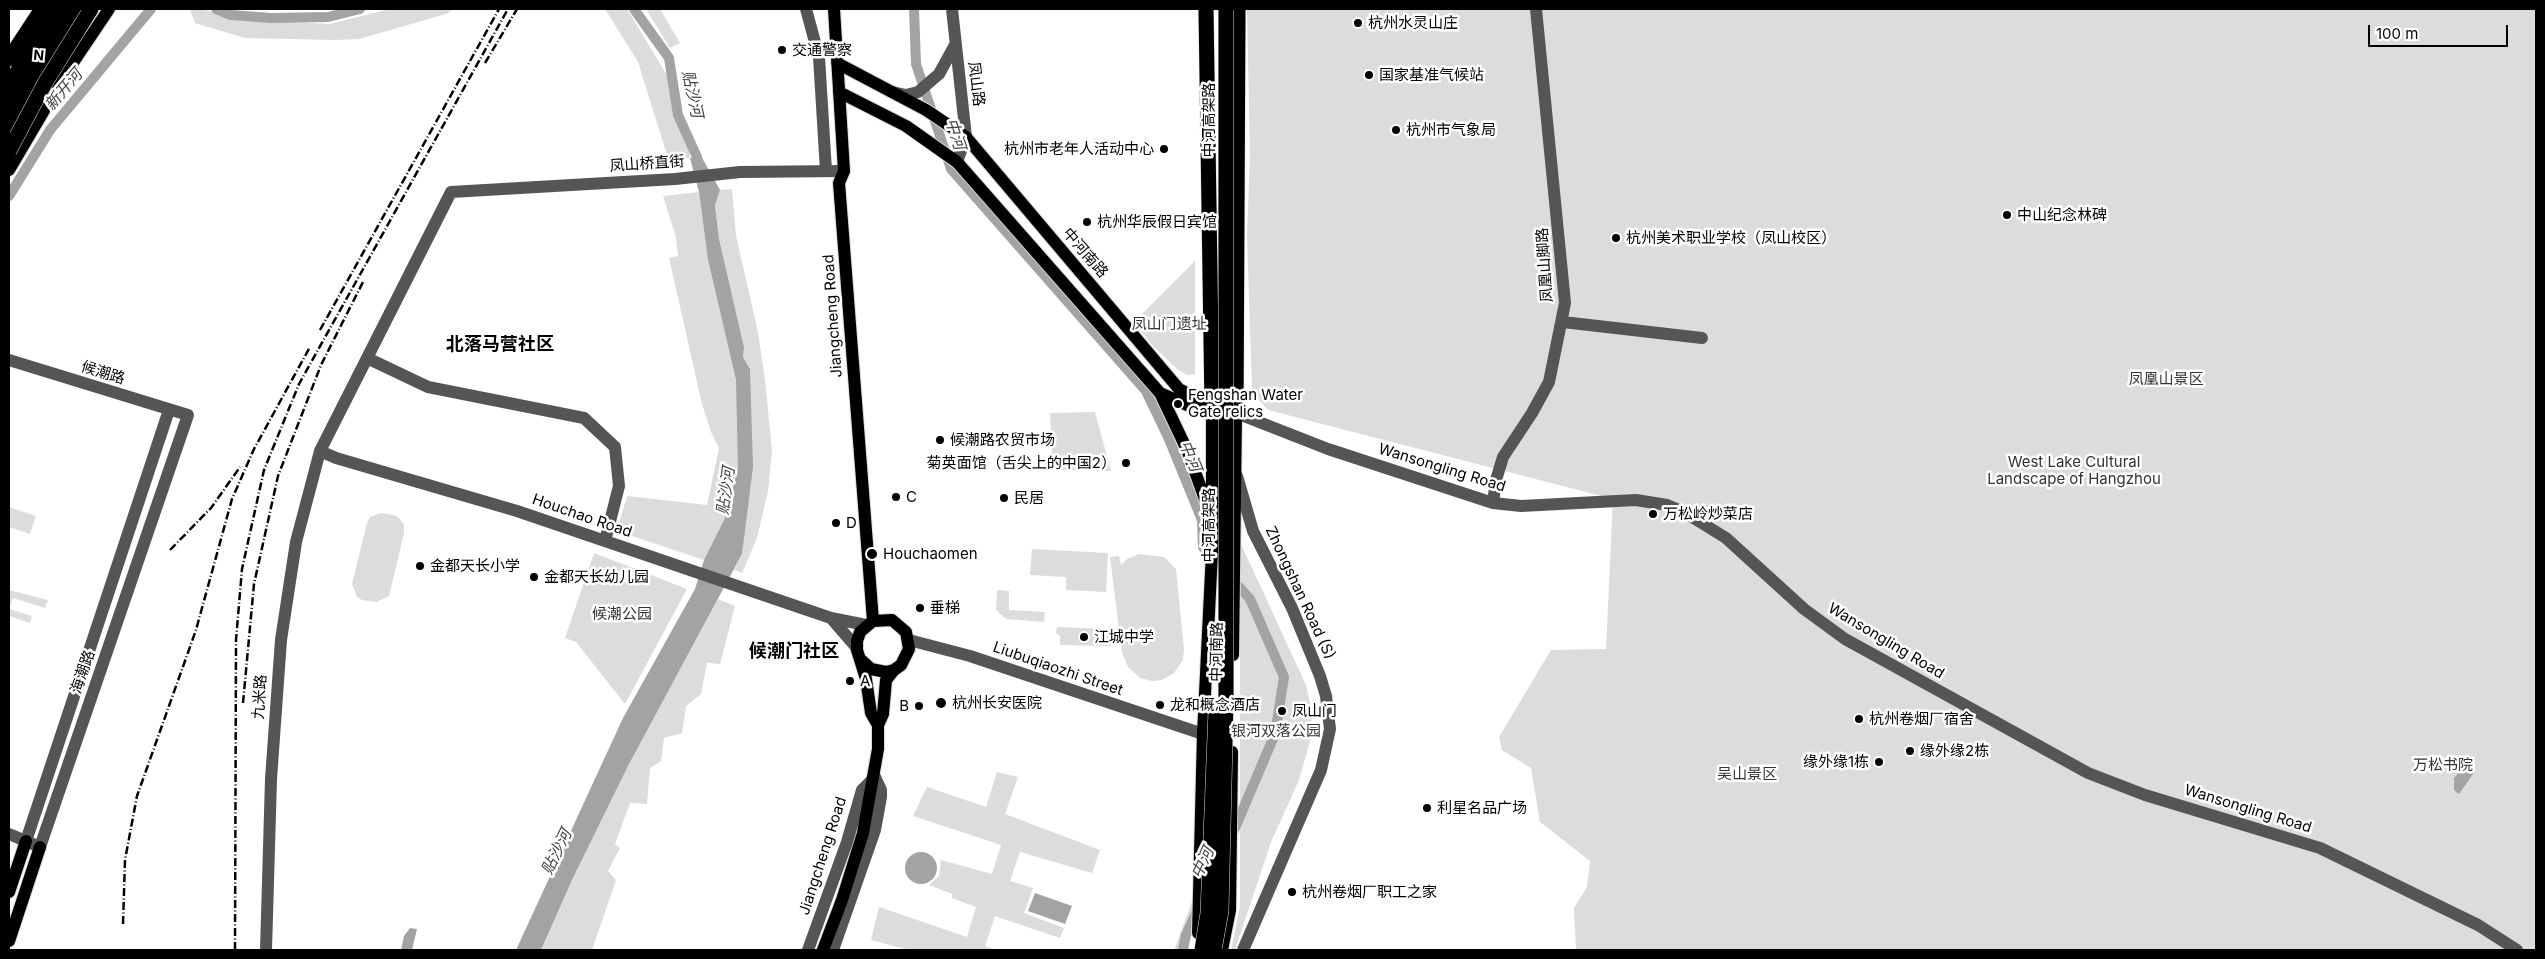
<!DOCTYPE html>
<html>
<head>
<meta charset="utf-8">
<style>
  body { margin:0 }
  #map { position:relative; width:2545px; height:959px; overflow:hidden; background:#fff; font-family:Inter,sans-serif }
  canvas { display:block }
  .frame { position:absolute; inset:0; border:10px solid #000; pointer-events:none }
  .north { position:absolute; left:15px; top:15px; width:50px; height:50px; -webkit-text-stroke:4px #fff; paint-order:stroke; rotate:185deg; font-size:14px; font-weight:700; line-height:20px; text-align:center; color:#000 }
  .north::after { content:''; display:block; margin:auto; width:18px; height:22px; background:#000; clip-path:polygon(50% 0,100% 100%,50% 72%,0 100%) }
  .scale { position:absolute; left:2368px; top:25px; width:140px; height:22px; box-sizing:border-box; border:2px solid #000; border-top:0; padding-left:6px; font-size:15px; line-height:18px; white-space:nowrap; color:#000; -webkit-text-stroke:4px #fff; paint-order:stroke }
</style>
</head>
<body>
<div id="map">
<canvas width="2545" height="959"></canvas>
<div class="frame"></div>
<div class="north">N</div>
<div class="scale">100 m</div>
</div>
<script>
const c = document.querySelector('canvas').getContext('2d');
c.lineJoin = 'round';
function paint(path, color) { c.fillStyle = color; c.fill(path, 'evenodd'); }
const shape = rows => new Path2D(rows.map(r => 'M' + r).join(''));
function trace(path, color, width, dash) { c.strokeStyle = color; c.lineWidth = width; c.lineCap = dash ? 'butt' : 'round'; c.setLineDash(dash || []); c.stroke(path); }
function label(font, color, halo, rows, align = 'center') {
  c.font = font + ' Inter,"Noto Sans SC",sans-serif'; c.lineWidth = 5; c.setLineDash([]); c.textBaseline = 'middle'; c.strokeStyle = halo; c.fillStyle = color; for (const [text, x, y, turn = 0] of rows) {
    c.save(); c.translate(x, y); c.rotate((+turn || 0) * Math.PI / 180); c.textAlign = isNaN(turn) ? turn : align; if (halo) c.strokeText(text, 0, 0); c.fillText(text, 0, 0); c.restore();
  }
}
paint(shape([
  [190,9,202,9,234,19,330,24,390,9,454,9,446,14,359,39,335,40,245,38,195,23],
  [605,9,627,9,668,77,676,117,688,145,690,158,668,158,638,62],
  [646,9,660,9,680,43,670,48],
  [1247,9,2536,9,2536,950,1576,950,1574,908,1587,887,1590,861,1540,822,1531,768,1502,750,1499,737,1551,650,1606,649,1613,499,1268,410,1252,392,1247,235,1250,154],
  [732,189,736,236,758,332,765,380,772,451,768,491,757,538,742,573,734,570,742,554,747,502,751,486,750,369,743,357,744,347,719,239,715,205,720,190],
  [699,192,708,260,736,380,738,411,738,468,725,518,704,560,617,531,627,496,707,505,719,448,711,432,702,404,669,258,678,256,676,237,663,196],
  [1195,261,1195,374,1187,375,1177,369,1151,344,1134,322],
  [1095,412,1111,471,1053,470,1050,413],
  [9,507,36,516,30,534,9,527],
  [381,513,394,515,399,518,404,525,404,533,389,596,376,602,362,600,357,597,352,584,367,523,370,517],
  [1240,542,1306,685,1312,712,1312,734,1299,780,1271,842,1235,950,1231,950,1240,907],
  [1032,549,1108,553,1106,592,1066,590,1066,577,1030,575],
  [594,553,687,589,625,704,576,642,565,638],
  [1139,554,1164,557,1176,569,1184,649,1183,660,1174,673,1162,680,1152,681,1140,678,1128,667,1122,653,1110,557,1119,556,1121,565,1127,559],
  [9,590,48,600,45,608,13,598,9,609,32,616,30,623,9,616],
  [997,590,1009,591,1009,610,1045,612,1044,622,1006,619,996,610],
  [718,599,735,606,720,664,707,663,701,694,686,706,682,733,664,738,661,761,650,768,647,804,630,803,615,844,620,848,608,871,616,880,592,950,541,950,572,880,628,766],
  [1057,627,1111,629,1111,646,1060,645,1060,636,1056,633],
  [997,772,1018,777,1005,814,1100,850,1092,873,1020,852,1010,881,1033,888,1024,913,1064,928,1060,938,995,916,985,946,995,950,909,950,871,940,879,907,967,937,976,907,952,898,952,894,929,885,939,876,941,860,992,874,1001,845,913,816,927,787,986,807],
  [1193,899,1195,903,1178,950,1174,950]
]), '#dcdcdc');
paint(shape([
  [701,156,720,190,715,205,719,239,744,347,743,357,750,369,753,467,742,554,628,766,572,880,541,950,516,950,623,718,695,589,704,560,725,518,738,468,736,380,708,260,699,192,690,158],
  [2466,769,2475,771,2459,794,2454,790,2454,778,2459,772],
  '905 868a16 16 0 1 1 32 0a16 16 0 1 1-32 0Z',
  [1035,893,1072,906,1065,924,1028,911],
  [410,928,417,929,412,950,401,950,404,936]
]), '#a3a3a3');
trace(shape([
  [216,9,231,15,271,18,328,17,360,9],
  [634,9,669,58,678,115,697,157,699,169],
  [914,9,916,64,951,169,1146,391,1169,439,1202,520,1203,547,1215,560],
  [9,196,50,130,151,9],
  [1231,578,1250,599,1284,677,1275,734,1232,835],
  [1183,950,1186,935,1198,909]
]), '#a3a3a3', 10);
const major = shape([
  [834,9,844,171,839,183,873,621],
  [837,63,926,110,966,137,1179,389,1212,406],
  [839,92,906,126,957,162,1160,393,1188,452,1212,519],
  [9,120,66,36],
  [9,170,66,73,109,9],
  [1160,393,1194,408,1212,406,1236,413,1233,655],
  [878,725,883,714,886,680,894,670],
  [9,892,26,841],
  [1198,933,1203,734,1212,552,1212,406],
  [9,941,40,847],
  [823,950,842,900,863,833,878,749,878,725,871,713,866,679,857,650,857,641,860,632,873,621,892,620,906,632,909,649,901,665,894,670,886,672,871,669,860,659],
  [1222,950,1230,910,1232,752]
]);
const highway = shape([
  [1206,9,1212,406],
  [9,59,42,9],
  [9,84,58,9],
  [9,107,74,9],
  [9,134,27,106,66,73],
  [1236,413,1238,9]
]);
trace(major, '#dbdbdb', 14);
trace(highway, '#dbdbdb', 16);
trace(shape([
  [806,9,819,57,826,171],
  [952,9,966,137,957,162],
  [892,92,906,95,918,92,939,74,955,45],
  [1563,322,1702,338],
  [367,358,428,387,584,418,615,447,619,486,605,541],
  [9,360,188,415,40,847,9,834],
  [1236,413,1328,449,1493,503,1521,506,1636,500,1667,505,1684,512,1726,538,1804,609,1845,639,2088,773,2145,795,2320,848,2478,925,2517,950],
  [320,451,336,458,517,511,831,618],
  [1237,476,1253,531,1292,608,1320,676,1326,696,1330,729,1321,770,1243,950],
  [1493,503,1496,480,1503,457,1532,413,1549,382,1565,303,1536,9],
  [909,640,970,656,1203,734],
  [857,648,831,618,866,625],
  [26,841,169,410],
  [266,950,271,779,281,640,296,542,320,451,451,192,675,179,740,172,844,171],
  [808,950,847,842,862,790,875,777,881,790,881,797,875,830,833,950]
]), '#555', 12);
trace(major, '#000', 12);
trace(highway, '#000', 15);
trace(shape([
  [485,63,517,9],
  [320,330,499,9],
  [170,550,211,508,240,467],
  [243,703,254,584,278,476,321,365,363,282],
  [123,924,125,860,137,796,196,630,232,499,254,449,310,347],
  [235,950,236,640,242,569,264,470,299,384,508,9]
]), '#000', 2.5, [8, 2.5, 1, 2.5]);
const highwayBridge = shape([
  [9,151,45,83,91,9],
  [1202,950,1208,913,1216,710],
  [1214,950,1221,911,1226,699,1226,9]
]);
trace(highwayBridge, '#dbdbdb', 16, []);
trace(highwayBridge, '#000', 15);
for (const [x, y, r, color] of [
  [1358,23,5,"#000"],
  [782,50,5,"#000"],
  [1369,75,5,"#000"],
  [1396,130,5,"#000"],
  [1164,149,5,"#000"],
  [2007,215,5,"#000"],
  [1087,222,5,"#000"],
  [1616,238,5,"#000"],
  [1178,404,5,"#000"],
  [940,440,5,"#000"],
  [1126,463,5,"#000"],
  [896,497,5,"#000"],
  [1004,498,5,"#000"],
  [1653,514,5,"#000"],
  [836,523,5,"#000"],
  [872,554,6,"#000"],
  [420,566,5,"#000"],
  [534,577,5,"#000"],
  [920,608,5,"#000"],
  [1084,637,5,"#000"],
  [850,681,5,"#000"],
  [941,703,6,"#000"],
  [1160,705,5,"#000"],
  [919,706,5,"#000"],
  [1282,711,5,"#000"],
  [1859,719,5,"#000"],
  [1910,751,5,"#000"],
  [1879,762,5,"#000"],
  [1427,808,5,"#000"],
  [1292,892,5,"#000"]
]) { const dot = new Path2D(); dot.arc(x, y, r, 0, 2 * Math.PI); c.fillStyle = color; c.fill(dot); trace(dot, '#fff', 2); }
label('15px', '#000', '#fff', [
  ["杭州水灵山庄",1368,23],
  ["交通警察",792,50],
  ["国家基准气候站",1379,75],
  ["杭州市气象局",1406,130],
  ["杭州市老年人活动中心",1154,149,"right"],
  ["中山纪念林碑",2017,215],
  ["杭州华辰假日宾馆",1097,222],
  ["杭州美术职业学校（凤山校区）",1626,238],
  ["Fengshan Water",1188,395],
  ["Gate relics",1188,412],
  ["候潮路农贸市场",950,440],
  ["菊英面馆（舌尖上的中国2）",1116,463,"right"],
  ["C",906,497],
  ["民居",1014,498],
  ["万松岭炒菜店",1663,514],
  ["D",846,523],
  ["Houchaomen",883,554],
  ["金都天长小学",430,566],
  ["金都天长幼儿园",544,577],
  ["垂梯",930,608],
  ["江城中学",1094,637],
  ["A",860,681],
  ["杭州长安医院",952,703],
  ["龙和概念酒店",1170,705],
  ["B",909,706,"right"],
  ["凤山门",1292,711],
  ["杭州卷烟厂宿舍",1869,719],
  ["缘外缘2栋",1920,751],
  ["缘外缘1栋",1869,762,"right"],
  ["利星名品广场",1437,808],
  ["杭州卷烟厂职工之家",1302,892]
], 'left');
label('15px', '#000', '#fff', [
  ["凤山路",976,84,83],
  ["中河高架路",1209,120,-90],
  ["凤山桥直街",647,164,-4],
  ["中河南路",1085,253,49],
  ["凤凰山脚路",1545,265,-94],
  ["Jiangcheng Road",833,316,-94],
  ["候潮路",103,373,17],
  ["Wansongling Road",1442,468,17],
  ["Houchao Road",582,516,19],
  ["中河高架路",1209,525,-90],
  ["Zhongshan Road (S)",1300,593,65],
  ["Wansongling Road",1886,641,31],
  ["中河南路",1217,652,-89],
  ["Liubuqiaozhi Street",1058,669,19],
  ["海潮路",83,672,-71],
  ["九米路",260,697,-86],
  ["Wansongling Road",2248,809,17],
  ["Jiangcheng Road",823,856,-72]
]);
label('15px', '#333', '#fff', [
  ["凤山门遗址",1169,324],
  ["凤凰山景区",2166,379],
  ["West Lake Cultural",2074,462],
  ["Landscape of Hangzhou",2074,479],
  ["候潮公园",622,614],
  ["银河双落公园",1276,731],
  ["万松书院",2443,765],
  ["吴山景区",1747,774]
]);
label('italic 16px', '#444', '#fff', [
  ["新开河",64,90,-50],
  ["贴沙河",692,94,78],
  ["中河",955,134,72],
  ["中河",1190,456,67],
  ["贴沙河",726,491,-82],
  ["贴沙河",557,852,-64],
  ["中河",1203,863,-65]
]);
label('bold 18px', '#000', '#fff', [
  ["北落马营社区",500,345],
  ["候潮门社区",794,652]
]);
</script>
</body>
</html>
